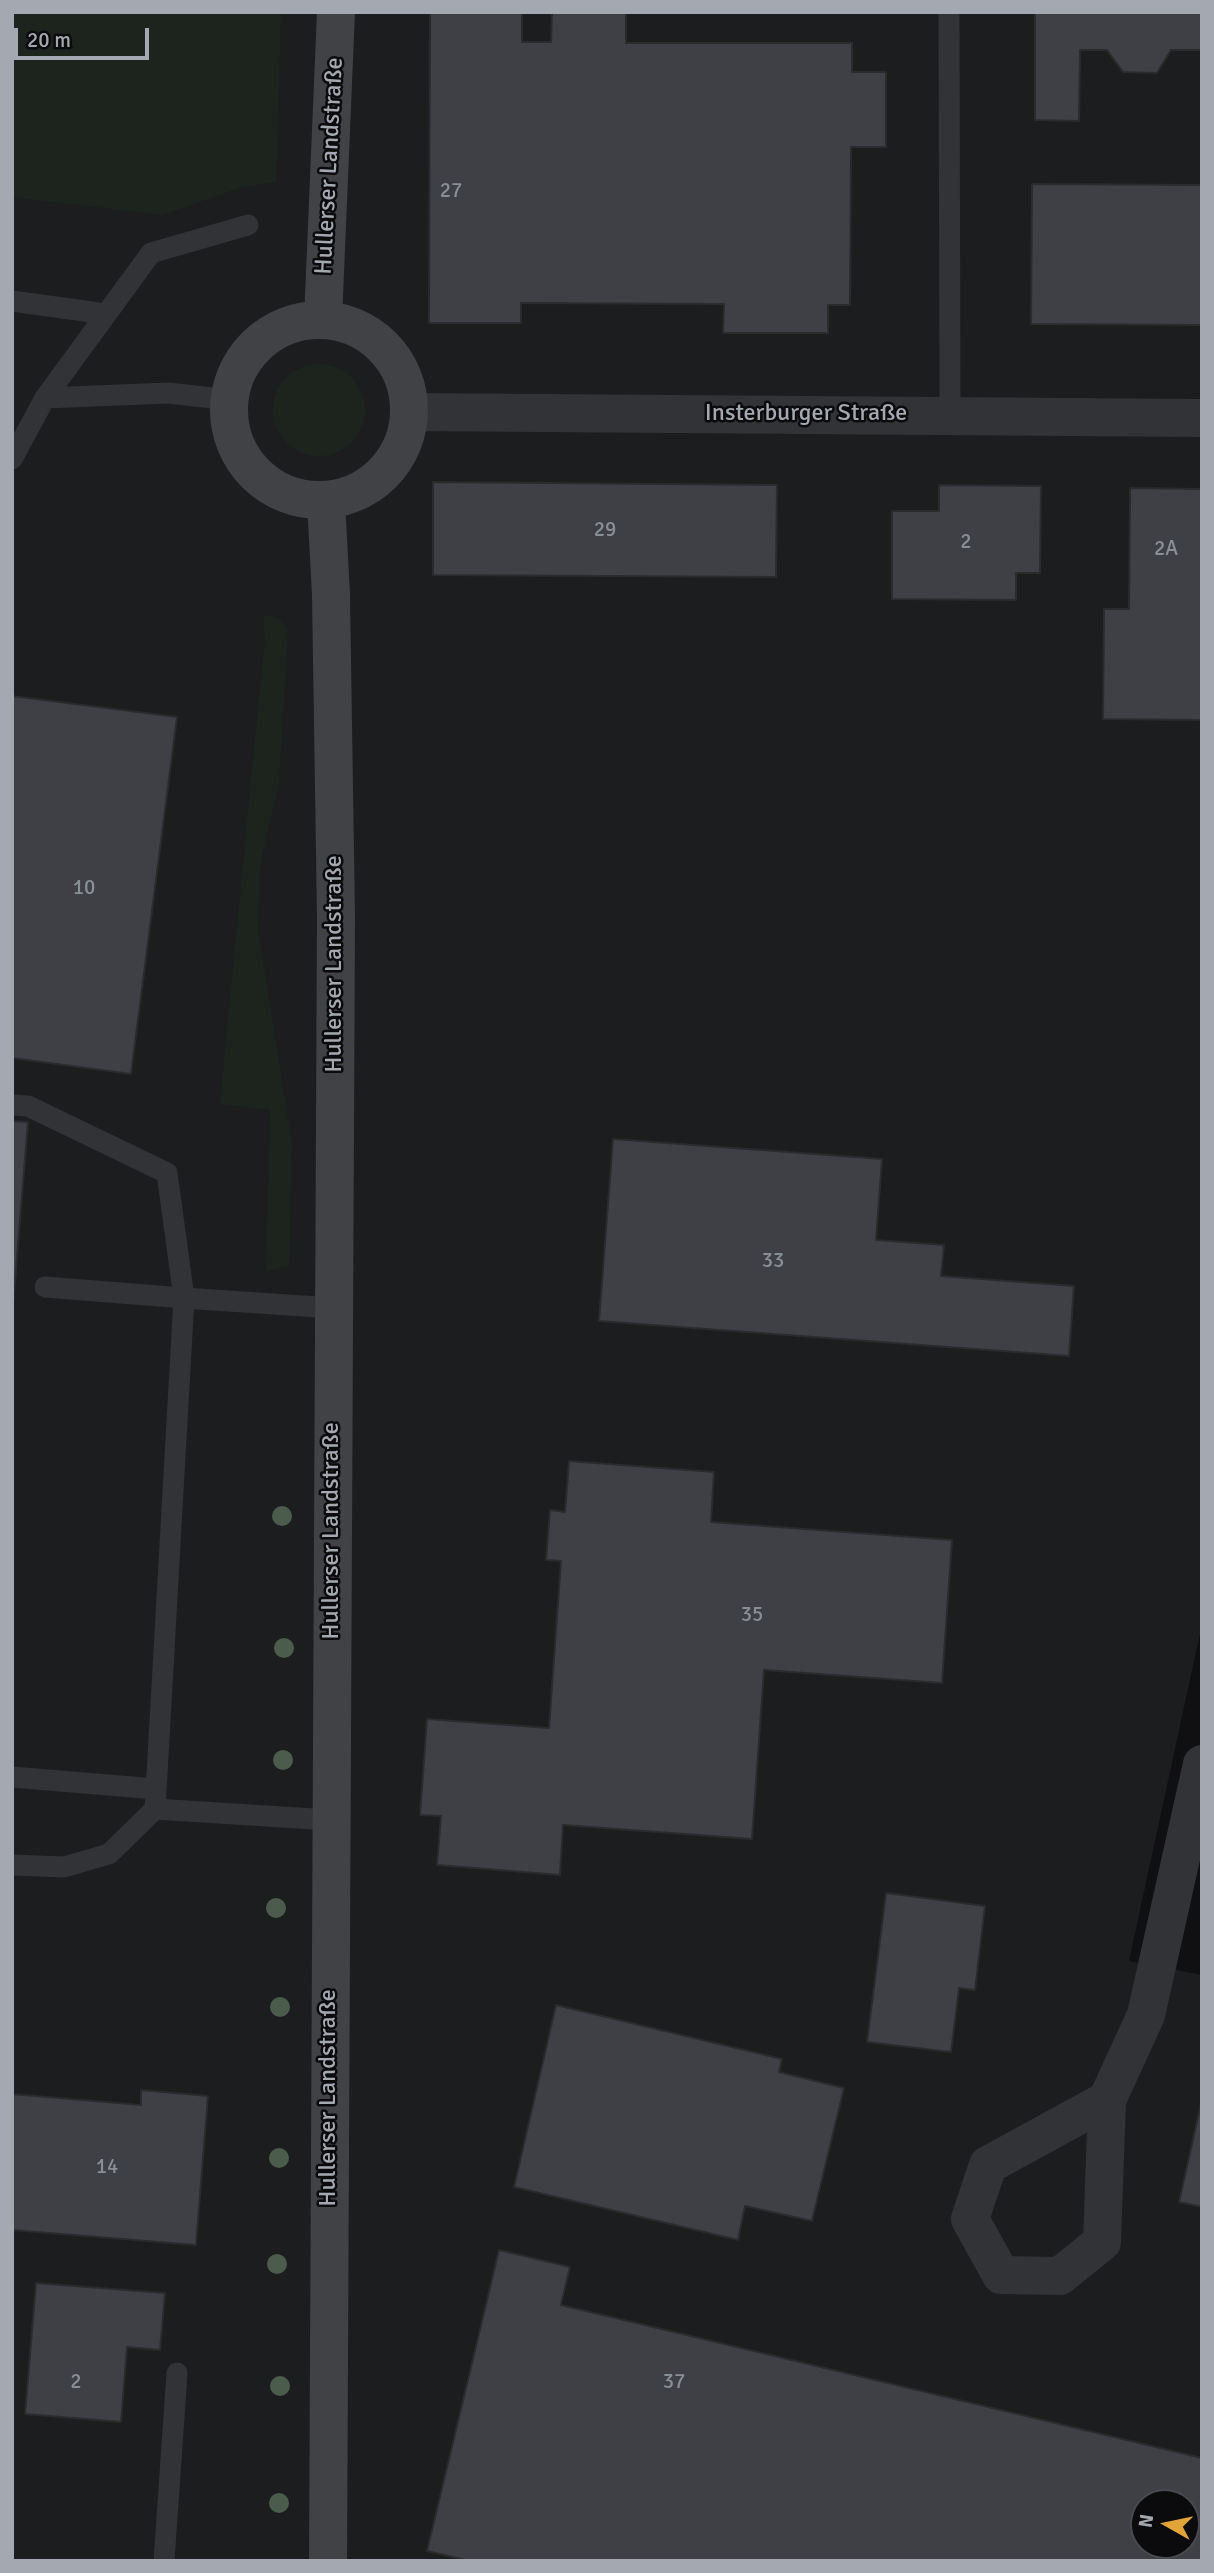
<!DOCTYPE html>
<html>
<head>
<meta charset="utf-8">
<style>
  body { margin:0 }
  #map { position:relative; width:1214px; height:2573px; overflow:hidden; background:#101012; font-family:Signika,sans-serif }
  canvas { display:block }
  .frame { position:absolute; inset:0; border:14px solid #a3a8b1; pointer-events:none }
  .north { position:absolute; left:1130px; top:2489px; width:70px; height:70px; box-sizing:border-box; background:#0b0b0d; border:2px solid #484a4f; border-radius:50%; rotate:279deg; font-size:19px; font-weight:700; line-height:28px; text-align:center; color:#a3a8b1 }
  .north::after { content:''; display:block; margin:auto; width:24px; height:32px; background:#e2a438; clip-path:polygon(50% 0,100% 100%,50% 72%,0 100%) }
  .scale { position:absolute; left:14px; top:28px; width:135px; height:32px; box-sizing:border-box; border:4px solid #a3a8b1; border-top:0; padding-left:9px; font-size:21px; line-height:24px; white-space:nowrap; color:#a3a8b1; -webkit-text-stroke:5px #0b0b0d; paint-order:stroke }
</style>
</head>
<body>
<div id="map">
<canvas width="1214" height="2573"></canvas>
<div class="frame"></div>
<div class="north">N</div>
<div class="scale">20 m</div>
</div>
<script>
const c = document.querySelector('canvas').getContext('2d');
c.lineJoin = 'round';
function paint(path, color) { c.fillStyle = color; c.fill(path, 'evenodd'); }
const shape = rows => new Path2D(rows.map(r => 'M' + r).join(''));
function trace(path, color, width, dash) { c.strokeStyle = color; c.lineWidth = width; c.lineCap = dash ? 'butt' : 'round'; c.setLineDash(dash || []); c.stroke(path); }
function label(font, color, halo, rows, align = 'center') {
  c.font = font + ' Signika,sans-serif'; c.lineWidth = 5; c.setLineDash([]); c.textBaseline = 'middle'; c.strokeStyle = halo; c.fillStyle = color; for (const [text, x, y, turn = 0] of rows) {
    c.save(); c.translate(x, y); c.rotate((+turn || 0) * Math.PI / 180); c.textAlign = isNaN(turn) ? turn : align; if (halo) c.strokeText(text, 0, 0); c.fillText(text, 0, 0); c.restore();
  }
}
paint(shape([
  [12,12,1202,12,1202,1624,1129,1961,1202,1975,1202,2561,12,2561],
  [1144,2503,1186,2503,1186,2545,1144,2545]
]), '#1c1d1f');
paint(shape([
  [12,12,281,12,276,182,242,187,162,215,12,197],
  '273 410a46 46 0 1 1 92 0a46 46 0 1 1-92 0Z',
  [263,615,276,617,288,628,279,783,260,864,258,931,292,1144,289,1266,266,1271,270,1110,220,1104,265,637]
]), '#1d241e');
const building = shape([
  [430,12,522,12,522,42,551,42,552,12,626,12,626,43,852,43,852,72,886,72,886,147,851,147,850,305,828,305,828,333,723,333,724,304,521,303,521,323,429,323,430,12],
  [1035,12,1202,12,1202,50,1171,50,1157,73,1123,72,1107,50,1080,50,1079,121,1035,120,1035,12],
  [1032,184,1202,185,1202,325,1031,324,1032,184],
  [433,482,777,485,776,577,433,575,433,482],
  [939,485,1041,486,1040,573,1016,573,1016,600,892,599,892,511,939,511,939,485],
  [1130,488,1202,489,1202,720,1103,719,1104,609,1129,609,1130,488],
  [12,696,177,717,131,1074,12,1058,12,696],
  [12,1121,28,1122,12,1318,12,1121],
  [613,1139,882,1159,876,1240,944,1245,941,1276,1074,1286,1069,1356,599,1321,613,1139],
  [569,1461,714,1472,711,1522,952,1540,942,1683,764,1670,752,1839,563,1825,560,1875,437,1865,441,1816,420,1815,427,1719,549,1728,561,1561,546,1560,550,1510,565,1512,569,1461],
  [886,1893,985,1906,975,1990,959,1988,951,2052,867,2042,886,1893],
  [556,2005,782,2059,779,2072,844,2088,812,2221,745,2206,738,2240,514,2187,556,2005],
  [141,2090,208,2096,196,2245,12,2230,12,2094,141,2105,141,2090],
  [1202,2099,1202,2207,1179,2202,1202,2099],
  [499,2250,570,2267,561,2305,1202,2458,1202,2561,469,2561,427,2551,499,2250],
  [1144,2503,1186,2503,1186,2545,1144,2545,1144,2503],
  [36,2283,165,2293,160,2350,127,2347,121,2422,25,2414,36,2283]
]);
paint(building, '#3f4045');
trace(building, '#2b2b2e', 2);
trace(shape([
  [949,12,950,415],
  [12,301,106,314],
  [45,398,168,393,230,400],
  [12,459,45,398,151,253,248,225],
  [12,1105,28,1106,167,1173,184,1298,45,1287],
  [12,1777,156,1789],
  [330,1820,155,1809,184,1298,333,1308],
  [12,1865,64,1867,109,1854,155,1809],
  [164,2561,177,2373]
]), '#323336', 21);
trace(shape([
  [410,412,1202,418],
  [1107,2100,988,2165,970,2219,1001,2275,1060,2276,1102,2242,1107,2100,1146,2015,1202,1764]
]), '#323336', 38);
trace(shape([
  [323,320,336,12],
  '229 410a90 90 0 1 1 180 0a90 90 0 1 1-180 0Z',
  [326,501,331,595,336,917,328,2561]
]), '#404246', 38);
c.fillStyle = '#4b5c4c';
for (const [x, y] of [
  [282,1516],
  [284,1648],
  [283,1760],
  [276,1908],
  [280,2007],
  [279,2158],
  [277,2264],
  [280,2386],
  [279,2503]
]) { c.beginPath(); c.arc(x, y, 10, 0, 2 * Math.PI); c.fill(); }
label('21px', '#8a8e96', null, [
  ["27",451,191],
  ["29",605,530],
  ["2",966,542],
  ["2A",1166,549],
  ["10",84,888],
  ["33",773,1261],
  ["35",752,1615],
  ["14",107,2167],
  ["2",76,2382],
  ["37",674,2382]
]);
label('24px', '#a3a8b1', '#0b0b0d', [
  ["Hullerser Landstraße",330,166,-87],
  ["Insterburger Straße",806,414],
  ["Hullerser Landstraße",335,964,-90],
  ["Hullerser Landstraße",332,1531,-90],
  ["Hullerser Landstraße",329,2098,-90]
]);
</script>
</body>
</html>
